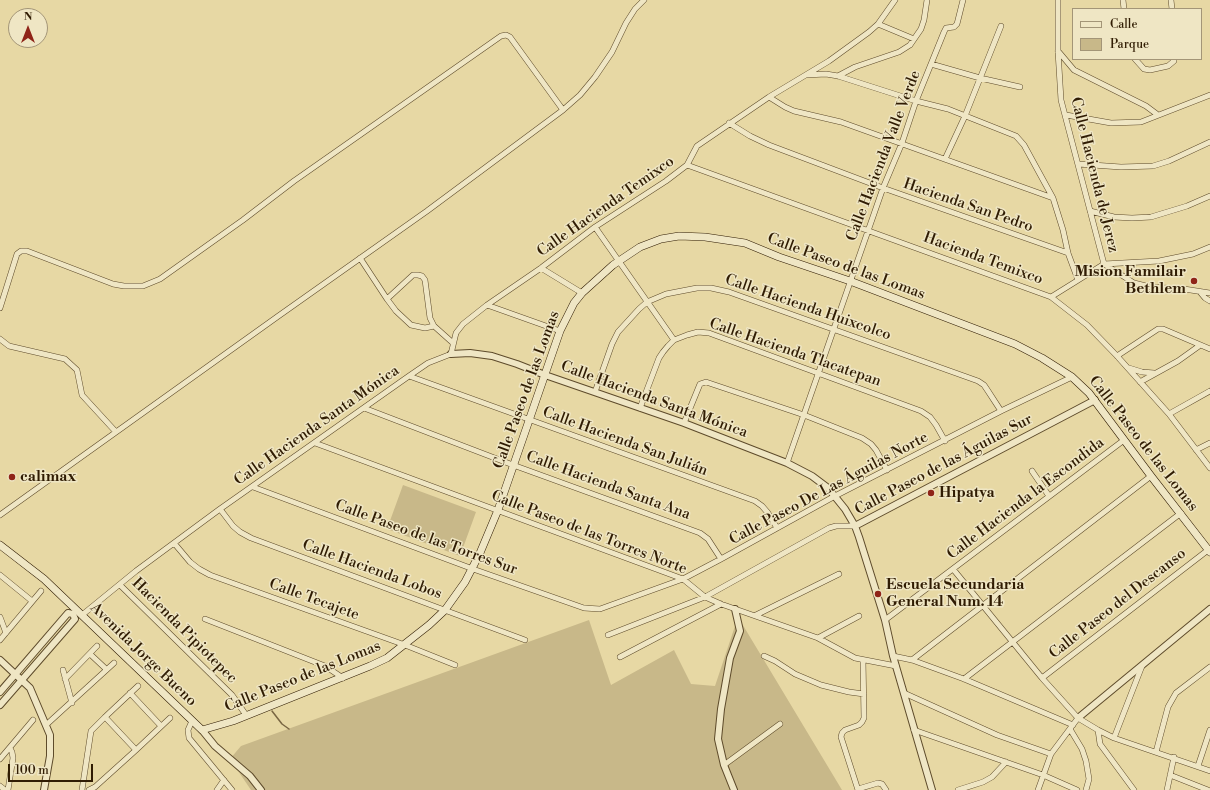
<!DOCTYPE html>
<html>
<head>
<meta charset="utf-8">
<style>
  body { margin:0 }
  #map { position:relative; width:1210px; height:790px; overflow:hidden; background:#e7d8a4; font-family:"Libre Bodoni",serif }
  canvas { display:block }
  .legend { position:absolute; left:1072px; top:8px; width:130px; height:52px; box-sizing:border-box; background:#efe6c4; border:1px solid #a39577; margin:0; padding:5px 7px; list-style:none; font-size:12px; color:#301c03 }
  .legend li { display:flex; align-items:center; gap:8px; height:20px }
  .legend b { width:20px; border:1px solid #a39577 }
  .north { position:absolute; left:8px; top:8px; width:40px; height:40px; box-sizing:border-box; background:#efe6c4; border:1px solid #a39577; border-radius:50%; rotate:0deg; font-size:11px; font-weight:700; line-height:16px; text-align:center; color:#301c03 }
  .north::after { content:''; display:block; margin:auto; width:14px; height:18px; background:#8f2418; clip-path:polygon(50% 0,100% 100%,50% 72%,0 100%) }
  .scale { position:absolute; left:8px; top:764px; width:85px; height:18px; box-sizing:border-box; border:2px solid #301c03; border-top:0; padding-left:5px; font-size:12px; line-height:14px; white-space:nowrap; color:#301c03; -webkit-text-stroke:3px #efe6c4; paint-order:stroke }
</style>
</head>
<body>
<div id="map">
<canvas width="1210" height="790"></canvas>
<ul class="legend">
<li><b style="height:5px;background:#efe6c4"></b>Calle</li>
<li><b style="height:11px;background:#c8b889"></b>Parque</li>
</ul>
<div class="north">N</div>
<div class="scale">100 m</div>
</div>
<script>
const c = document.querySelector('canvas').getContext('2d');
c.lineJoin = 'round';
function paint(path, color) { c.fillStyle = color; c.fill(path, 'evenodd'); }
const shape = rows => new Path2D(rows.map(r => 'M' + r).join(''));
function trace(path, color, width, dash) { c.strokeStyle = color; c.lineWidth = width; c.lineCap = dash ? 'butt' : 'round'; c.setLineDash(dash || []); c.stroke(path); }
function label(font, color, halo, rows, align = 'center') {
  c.font = font + ' "Libre Bodoni",serif'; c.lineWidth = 3; c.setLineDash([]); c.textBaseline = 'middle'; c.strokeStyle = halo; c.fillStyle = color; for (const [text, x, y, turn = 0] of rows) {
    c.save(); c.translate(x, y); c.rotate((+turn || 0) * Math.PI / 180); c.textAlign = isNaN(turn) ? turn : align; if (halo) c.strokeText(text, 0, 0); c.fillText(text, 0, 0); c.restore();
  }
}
paint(shape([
  [403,485,476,512,460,556,387,529],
  [738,617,842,790,251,790,230,759,241,746,589,620,611,685,674,650,691,684,715,686]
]), '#c8b889');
trace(shape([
  [272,711,282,724,289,729]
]), '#796643', 1.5);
const minor = shape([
  [1058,0,1058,51,1061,100,1104,264,1134,283,1150,287,1184,289,1210,293],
  [1123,0,1124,9],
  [1171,0,1172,9],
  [878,24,914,39],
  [1058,51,1074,70,1146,106,1158,115],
  [1135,59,1144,69,1150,70,1168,66,1174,61,1174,59],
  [931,64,980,78,1020,87],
  [806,75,826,74,838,76,916,101,948,109,1016,136,1024,145,1053,198,1063,230,1068,253,1078,280],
  [838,76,855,67,899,52,910,45,921,29,924,20,927,0],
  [769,97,785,107,794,111,841,122,1053,198],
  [1066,115,1111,123,1141,122,1210,95],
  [729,123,750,136,769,145,883,188,1068,253],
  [945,159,965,116,1001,26],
  [1078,164,1121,167,1153,166,1169,161,1210,142],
  [687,165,1051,297,1087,325,1117,356,1169,414,1210,468],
  [1090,211,1114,217,1132,218,1151,217,1187,206,1210,196],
  [595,227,674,340],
  [360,258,387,299,413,275,418,275,422,276,425,280,430,318,434,326,453,343],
  [541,268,582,293],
  [1200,292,1205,298,1210,301],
  [1051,297,1104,264,1159,261,1193,254,1210,247],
  [387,299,396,311,411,325,425,328,434,326],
  [487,305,560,331],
  [0,308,17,254,21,251,27,251,113,284,124,286,143,286,160,279,243,220,294,181,501,36,506,35,510,37,563,110],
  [0,339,9,346,65,359,77,370,82,395,116,432],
  [1117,356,1158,329,1163,329,1210,349],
  [1129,368,1142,372,1154,373],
  [409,376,755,501,762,506,768,513,777,528],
  [1140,382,1178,361,1199,346],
  [595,392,612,344,618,332,639,309,647,302,666,294,697,288,711,288,729,292,978,381,984,385,988,391,1001,411],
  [364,408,513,465,700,533,708,539,721,559],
  [640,408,659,358,663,352,668,346,674,340,687,335,698,332,709,333,921,411,930,417,936,425,945,441],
  [1169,414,1210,391],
  [684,423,700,384,706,382,804,415,862,438,871,444,876,450,887,470],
  [315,443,683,579,705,597,721,604,818,638,855,658,896,666],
  [1196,450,1210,443],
  [787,463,883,188,902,143,916,101,944,32,946,28,954,27,957,24,963,0],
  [1032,471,1049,496],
  [253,487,473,569,584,608,600,609,683,579,721,559,835,496,1001,411,1072,377],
  [220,509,233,526,240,532,251,538,525,640],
  [0,515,277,317,427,211,563,110,580,95,595,77,612,52,626,23,635,9,644,0],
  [174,543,190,562,199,569,210,575,405,645,455,665],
  [953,569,1042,678,1078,718,1098,730,1114,738,1210,771],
  [0,575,32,601],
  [120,585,232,695,246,715],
  [82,615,136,571,220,509,409,376,428,363,451,354,456,333,463,324,487,305,541,268,595,227,666,181,687,165,697,146,769,97,829,61,869,32,878,24,895,0],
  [756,615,839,574],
  [0,617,6,633],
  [205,619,325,666,343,678],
  [885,620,1124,440],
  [608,635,705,597,829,528,836,526,855,526],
  [818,638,859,616],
  [0,640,41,591],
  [90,654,106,669],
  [764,656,775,661,795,674,821,685,849,692,864,694],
  [893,656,912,660,964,679,1073,725],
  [620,657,721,604],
  [912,660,1151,476],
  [63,670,72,703],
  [1042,678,1208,550],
  [65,679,97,646],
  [964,679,1181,513],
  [130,693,161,726],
  [904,693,997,735,1051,754],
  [105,717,136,750],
  [192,721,188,730,189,738,232,790],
  [46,725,114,663],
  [1070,729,1082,749,1086,761,1089,779,1086,790],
  [914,730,1043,775,1077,790],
  [1098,730,1100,744,1134,790],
  [1114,738,1142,666],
  [1156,752,1168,707,1176,693,1210,667],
  [0,759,33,720],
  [724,765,780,724],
  [1198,766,1210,730],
  [1170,775,1208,790],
  [0,786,5,790],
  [858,789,878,783,882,784,886,790],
  [8,790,13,758,12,752,10,748],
  [82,790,91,731,105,717,138,686],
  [89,790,95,787,136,750,170,718],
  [217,790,224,780],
  [858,790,841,737,842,733,845,730,859,725,862,722,864,718,863,660],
  [958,790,983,782,992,777,1006,762],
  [1038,790,1051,754,1078,718],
  [1167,790,1174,757]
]);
const tertiary = shape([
  [451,354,470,353,492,356,517,364,545,375,684,423,787,463,812,476,828,488,845,509,855,526,859,537,885,620,893,656,932,790],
  [855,526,1095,400],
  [0,660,30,688,50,735,50,756,44,790],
  [0,692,68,613,73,614,75,619,0,705],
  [1078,718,1210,609],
  [202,730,215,746,250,776,261,790],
  [734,790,724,765,718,739,721,709,730,658,740,631,735,609]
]);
const secondary = shape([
  [0,545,44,579,202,730,233,721,370,666,387,658,429,625,445,610,465,582,480,553,498,510,560,331,574,303,582,293,613,265,640,247,661,239,679,236,705,237,745,243,779,257,850,281,1015,344,1042,358,1072,377,1089,393,1151,476,1210,552]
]);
trace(minor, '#5e4b2b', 6);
trace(tertiary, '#5e4b2b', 8);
trace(secondary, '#301c03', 8);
trace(minor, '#efe6c4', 5);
trace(tertiary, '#efe6c4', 6);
trace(secondary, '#efe6c4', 7);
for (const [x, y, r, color] of [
  [1194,281,4,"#8f2418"],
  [12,477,4,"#8f2418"],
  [931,493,4,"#8f2418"],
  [878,594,4,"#8f2418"]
]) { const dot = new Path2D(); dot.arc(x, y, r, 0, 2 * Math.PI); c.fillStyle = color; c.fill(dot); trace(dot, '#efe6c4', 1.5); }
label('15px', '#301c03', '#efe6c4', [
  ["Calle Hacienda Valle Verde",884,156,-69],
  ["Calle Hacienda de Jerez",1094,175,76],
  ["Hacienda San Pedro",968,206,19],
  ["Calle Hacienda Temixco",606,207,-35],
  ["Hacienda Temixco",983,259,20],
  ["Calle Paseo de las Lomas",846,267,20],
  ["Calle Hacienda Huixcolco",808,308,19],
  ["Calle Hacienda Tlacatepan",795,353,19],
  ["Calle Paseo de las Lomas",527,390,-70],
  ["Calle Hacienda Santa Mónica",654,400,20],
  ["Calle Hacienda Santa Mónica",317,426,-35],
  ["Calle Hacienda San Julián",625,442,20],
  ["Calle Paseo de las Lomas",1143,444,52],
  ["Calle Paseo de las Águilas Sur",944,465,-28],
  ["Calle Hacienda Santa Ana",608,486,20],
  ["Calle Paseo De Las Águilas Norte",829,489,-28],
  ["Calle Hacienda la Escondida",1026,499,-37],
  ["Calle Paseo de las Torres Norte",589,533,21],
  ["Calle Paseo de las Torres Sur",426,538,20],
  ["Calle Hacienda Lobos",372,570,20],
  ["Calle Tecajete",314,600,20],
  ["Calle Paseo del Descanso",1118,604,-38],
  ["Hacienda Pipiotepec",184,631,45],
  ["Avenida Jorge Bueno",143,655,44],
  ["Calle Paseo de las Lomas",303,677,-22]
]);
label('bold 15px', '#301c03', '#efe6c4', [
  ["Mision Familair",1186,272,"right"],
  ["Bethlem",1186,289,"right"],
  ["calimax",20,477],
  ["Hipatya",939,493],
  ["Escuela Secundaria",886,585],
  ["General Num. 14",886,602]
], 'left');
</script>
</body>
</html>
